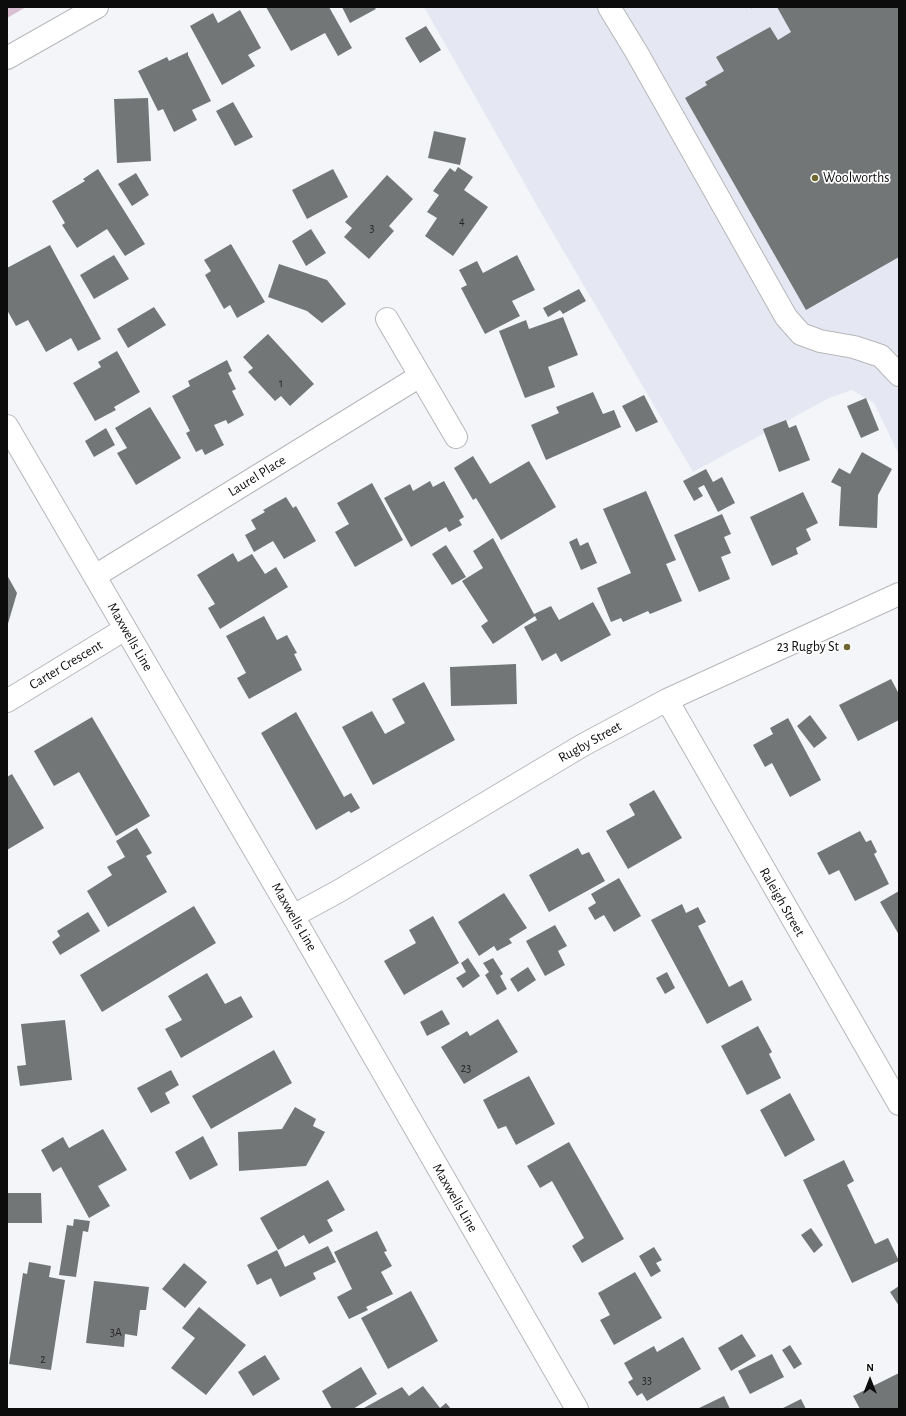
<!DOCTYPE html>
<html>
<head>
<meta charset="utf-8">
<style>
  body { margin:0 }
  #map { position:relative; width:906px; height:1416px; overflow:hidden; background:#f4f5f8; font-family:"Alegreya Sans",sans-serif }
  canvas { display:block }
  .frame { position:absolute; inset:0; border:8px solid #0c0c0d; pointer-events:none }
  .north { position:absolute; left:850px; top:1360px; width:40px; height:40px; -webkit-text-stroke:3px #fff; paint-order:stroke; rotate:0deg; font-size:11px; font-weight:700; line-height:16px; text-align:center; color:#0c0c0d }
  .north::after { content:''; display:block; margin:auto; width:14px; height:18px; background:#0c0c0d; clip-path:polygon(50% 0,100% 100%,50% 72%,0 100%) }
</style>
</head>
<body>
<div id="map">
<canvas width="906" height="1416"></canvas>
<div class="frame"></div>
<div class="north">N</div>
</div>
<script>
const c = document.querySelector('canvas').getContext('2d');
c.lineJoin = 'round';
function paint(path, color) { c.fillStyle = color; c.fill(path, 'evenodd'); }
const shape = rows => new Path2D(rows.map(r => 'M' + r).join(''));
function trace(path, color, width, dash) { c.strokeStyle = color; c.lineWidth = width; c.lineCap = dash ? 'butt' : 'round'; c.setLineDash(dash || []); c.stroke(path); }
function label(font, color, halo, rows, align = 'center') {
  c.font = font + ' "Alegreya Sans",sans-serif'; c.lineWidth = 3.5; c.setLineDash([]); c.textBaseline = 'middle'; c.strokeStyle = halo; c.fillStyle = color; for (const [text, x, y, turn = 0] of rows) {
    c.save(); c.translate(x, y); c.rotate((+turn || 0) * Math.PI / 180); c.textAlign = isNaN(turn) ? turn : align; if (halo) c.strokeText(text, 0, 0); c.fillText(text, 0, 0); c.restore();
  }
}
paint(shape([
  [424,7,899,7,899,455,874,403,852,390,829,398,693,472,543,216]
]), '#e5e8f2');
paint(shape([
  [7,7,26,7,7,18]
]), '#d8bfd1');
paint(shape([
  [266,7,307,7,308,8,311,7,329,7,352,48,338,56,325,33,291,51],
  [342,7,374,7,376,9,350,23],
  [777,7,899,7,899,257,806,310,685,98,707,85,705,82,724,71,716,57,770,27,778,40,791,32],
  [240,10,261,48,248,55,255,66,222,85,190,26,213,13,218,23],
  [426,26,441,50,420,63,405,38],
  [188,52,188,55,211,101,192,110,197,120,174,132,163,109,158,111,138,71,167,57,169,61],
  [148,98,151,161,117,163,114,99],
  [233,102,253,137,235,146,216,111],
  [434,131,466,138,460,165,428,158],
  [458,167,473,177,464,190,488,207,453,256,425,236,437,218,427,212,439,195,433,191,450,168,455,172],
  [98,169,145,244,125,256,107,229,77,248,62,225,65,223,52,201,85,181,83,179],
  [333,169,348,197,307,219,292,190],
  [136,173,149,195,132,206,118,184],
  [387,175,413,199,389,226,394,231,369,259,344,237,352,228,345,222],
  [311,229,326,253,306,266,292,241],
  [231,244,265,302,237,318,230,305,224,309,205,275,211,271,204,260],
  [50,245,101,339,78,351,71,338,46,352,28,320,16,326,7,310,7,268],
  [114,255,129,279,94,299,80,275],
  [517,255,535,290,512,301,520,316,485,334,461,288,467,285,459,270,477,261,483,273],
  [279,264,327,280,346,304,322,323,307,311,268,297],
  [579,289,586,301,563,314,560,310,548,317,543,308],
  [154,307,166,325,128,348,117,329],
  [563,317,578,355,548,367,555,387,525,398,499,331,526,320,529,329],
  [268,334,314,384,290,406,281,396,275,401,248,372,253,368,243,357],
  [117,351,140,392,114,407,116,410,95,421,73,383,101,367,98,362],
  [227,360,232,371,228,373,236,389,232,391,244,415,228,424,226,420,214,425,224,445,205,455,202,449,196,452,186,433,190,431,172,396,190,386,188,381],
  [593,392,603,414,614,410,621,427,546,460,531,425,559,413,556,407],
  [644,395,658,422,636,432,622,406],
  [866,398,879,430,861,438,847,406],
  [150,407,181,458,136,485,117,453,127,448,115,428],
  [786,420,789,428,796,425,810,460,779,472,763,429],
  [106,428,115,445,94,457,85,441],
  [862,452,892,469,878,495,877,528,839,526,841,487,831,482,839,468,850,474],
  [473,456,490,484,529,461,556,507,501,540,476,498,473,500,454,468],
  [706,469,713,482,722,477,735,503,718,512,704,485,698,488,703,496,694,501,683,481],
  [430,481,433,487,444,481,464,517,459,520,462,525,449,532,446,527,411,547,384,498,410,484,413,491],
  [372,483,403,540,355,567,335,532,349,524,337,503],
  [646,491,676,560,666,564,682,601,650,614,648,611,623,622,621,618,611,622,597,588,631,573,603,509],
  [803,492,818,523,806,529,811,540,796,548,798,554,772,566,750,517],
  [286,497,293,508,296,506,316,541,284,559,273,541,254,552,245,535,256,529,251,520,265,512,263,510],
  [722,514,731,534,724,537,731,553,721,557,730,579,699,592,674,535],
  [493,538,534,614,551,606,559,620,593,602,611,635,561,662,556,653,542,661,524,627,537,620,535,616,493,644,481,626,488,621,462,581,483,568,473,551],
  [577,538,580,546,588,542,597,563,581,570,569,542],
  [446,545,466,577,452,585,432,554],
  [233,553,238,562,252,554,265,574,276,567,288,587,220,629,208,608,215,604,197,575],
  [7,575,17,593,7,627],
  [264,616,277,640,287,635,297,653,294,654,302,670,249,699,237,678,246,673,226,636],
  [516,664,517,704,451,706,450,667],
  [891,679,899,694,899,720,858,741,839,705],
  [424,682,455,740,373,785,342,727,372,711,385,734,405,723,392,699],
  [296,712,344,797,351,793,360,808,351,813,349,811,316,830,261,733],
  [810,715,827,738,814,748,797,726],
  [92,717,150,816,116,836,79,772,54,786,34,751],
  [788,718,821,780,790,797,772,763,765,767,753,745,773,734,770,728],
  [12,774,44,828,7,850,7,777],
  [654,790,682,838,628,869,606,831,635,815,629,804],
  [137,828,152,853,146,856,167,892,108,927,87,891,112,875,107,867,125,857,116,841],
  [860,831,866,842,871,840,877,852,874,854,889,884,855,901,839,870,829,875,817,853],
  [578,848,582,855,589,852,605,881,549,912,529,875],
  [619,878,641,916,614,932,604,915,595,920,588,908,596,903,591,894],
  [899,891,899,935,880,902],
  [504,893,527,928,509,939,512,943,497,951,494,946,479,956,458,922],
  [682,904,686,913,698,907,706,922,698,926,729,987,742,980,752,1000,707,1024,651,920],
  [194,906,216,943,102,1012,80,975],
  [88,912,100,931,60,955,52,942,60,936,57,931],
  [433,916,459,963,404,995,384,961,416,943,409,930],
  [555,925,567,946,558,951,565,965,545,976,526,941],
  [468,958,480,976,463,988,456,978,466,972,461,963],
  [493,958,503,974,500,976,507,989,497,995,485,975,489,972,483,963],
  [528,967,536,980,518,992,510,979],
  [667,972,675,988,665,994,656,978],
  [207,973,225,1004,241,996,253,1017,181,1058,165,1029,182,1020,168,996],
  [442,1010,450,1024,427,1036,420,1022],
  [498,1019,518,1052,464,1084,441,1047,467,1031,470,1036],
  [65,1020,72,1080,20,1086,17,1066,26,1065,21,1024],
  [758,1026,772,1052,769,1054,781,1078,747,1095,721,1046],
  [274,1050,292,1083,211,1129,192,1096],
  [171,1070,179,1085,165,1093,170,1103,151,1113,137,1088],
  [529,1076,555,1124,516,1145,506,1126,498,1129,483,1100],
  [790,1093,815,1140,785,1157,760,1110],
  [295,1107,316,1119,313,1126,325,1132,306,1166,239,1171,238,1132,282,1129],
  [103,1129,127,1170,98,1186,110,1206,89,1218,61,1167,53,1172,41,1150,63,1137,69,1148],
  [203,1136,218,1165,190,1180,175,1152],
  [569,1142,624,1239,582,1263,572,1246,584,1238,552,1181,540,1188,527,1166],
  [844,1160,854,1181,847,1185,875,1244,888,1238,899,1261,852,1283,803,1180],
  [328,1180,345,1210,327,1220,333,1231,309,1244,304,1235,278,1250,260,1218],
  [7,1193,41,1193,42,1223,7,1223],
  [74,1219,90,1221,88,1232,83,1231,76,1277,59,1275,67,1225,73,1226],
  [811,1228,823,1245,814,1253,801,1235],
  [377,1231,387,1251,384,1252,392,1266,381,1272,393,1294,366,1307,368,1310,349,1319,337,1297,352,1289,334,1252],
  [328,1246,336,1262,313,1273,316,1279,280,1297,271,1278,257,1285,247,1265,277,1250,285,1267],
  [654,1247,662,1260,656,1263,661,1271,651,1277,639,1256],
  [29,1262,51,1266,49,1277,65,1280,51,1370,9,1364,23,1273,27,1274],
  [184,1263,207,1282,185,1308,162,1289],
  [635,1272,662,1318,614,1345,600,1320,610,1315,598,1293],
  [94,1281,149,1287,146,1310,140,1310,137,1336,125,1334,124,1347,86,1343],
  [899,1286,899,1306,890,1292],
  [411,1291,438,1341,388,1369,361,1318],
  [199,1307,246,1345,206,1395,171,1368,195,1338,182,1328],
  [742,1334,756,1356,731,1371,718,1348],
  [683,1337,701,1369,647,1401,642,1393,637,1396,628,1382,633,1379,624,1363,654,1346,657,1352],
  [790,1345,802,1364,794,1369,782,1350],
  [772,1354,784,1377,750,1394,738,1371],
  [265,1355,280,1379,253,1396,238,1372],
  [361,1367,377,1394,353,1409,332,1409,322,1391],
  [899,1373,899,1409,860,1409,853,1396],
  [423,1386,440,1408,446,1403,451,1409,362,1409,402,1387,409,1396],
  [724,1396,730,1409,697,1409],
  [801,1399,806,1409,781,1409]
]), '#737677');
const minor = shape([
  [609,7,637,53,786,317,801,334,820,341,854,347,881,356,899,375],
  [387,319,456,437],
  [95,576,420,376],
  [667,700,899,1104],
  [7,701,125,629],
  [293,916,339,891,583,745,667,700,899,594]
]);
const major = shape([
  [7,58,97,7],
  [7,426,293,916,577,1409]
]);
trace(minor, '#b6b7ba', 24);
trace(major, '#b6b7ba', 24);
trace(shape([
  [751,7,752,7]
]), '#79797b', 2.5, [3, 2]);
trace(minor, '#fff', 22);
trace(major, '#fff', 22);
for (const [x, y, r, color] of [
  [815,178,4,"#706632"],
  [847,647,4,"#706632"]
]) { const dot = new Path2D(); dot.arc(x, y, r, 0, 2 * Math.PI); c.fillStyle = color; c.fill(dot); trace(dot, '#fff', 1.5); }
label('12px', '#262628', null, [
  ["4",462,221],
  ["3",372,228],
  ["1",281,383],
  ["23",466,1068],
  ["3A",116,1332],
  ["2",43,1359],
  ["33",647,1380]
]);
label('14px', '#0c0c0d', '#fff', [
  ["Woolworths",823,178],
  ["23 Rugby St",839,647,"right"]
], 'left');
label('14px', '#0c0c0d', '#fff', [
  ["Laurel Place",257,476,-32],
  ["Maxwells Line",130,637,60],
  ["Carter Crescent",66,665,-31],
  ["Rugby Street",590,742,-29],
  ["Raleigh Street",782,902,60],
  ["Maxwells Line",294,917,60],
  ["Maxwells Line",455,1198,60]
]);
</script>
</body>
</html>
